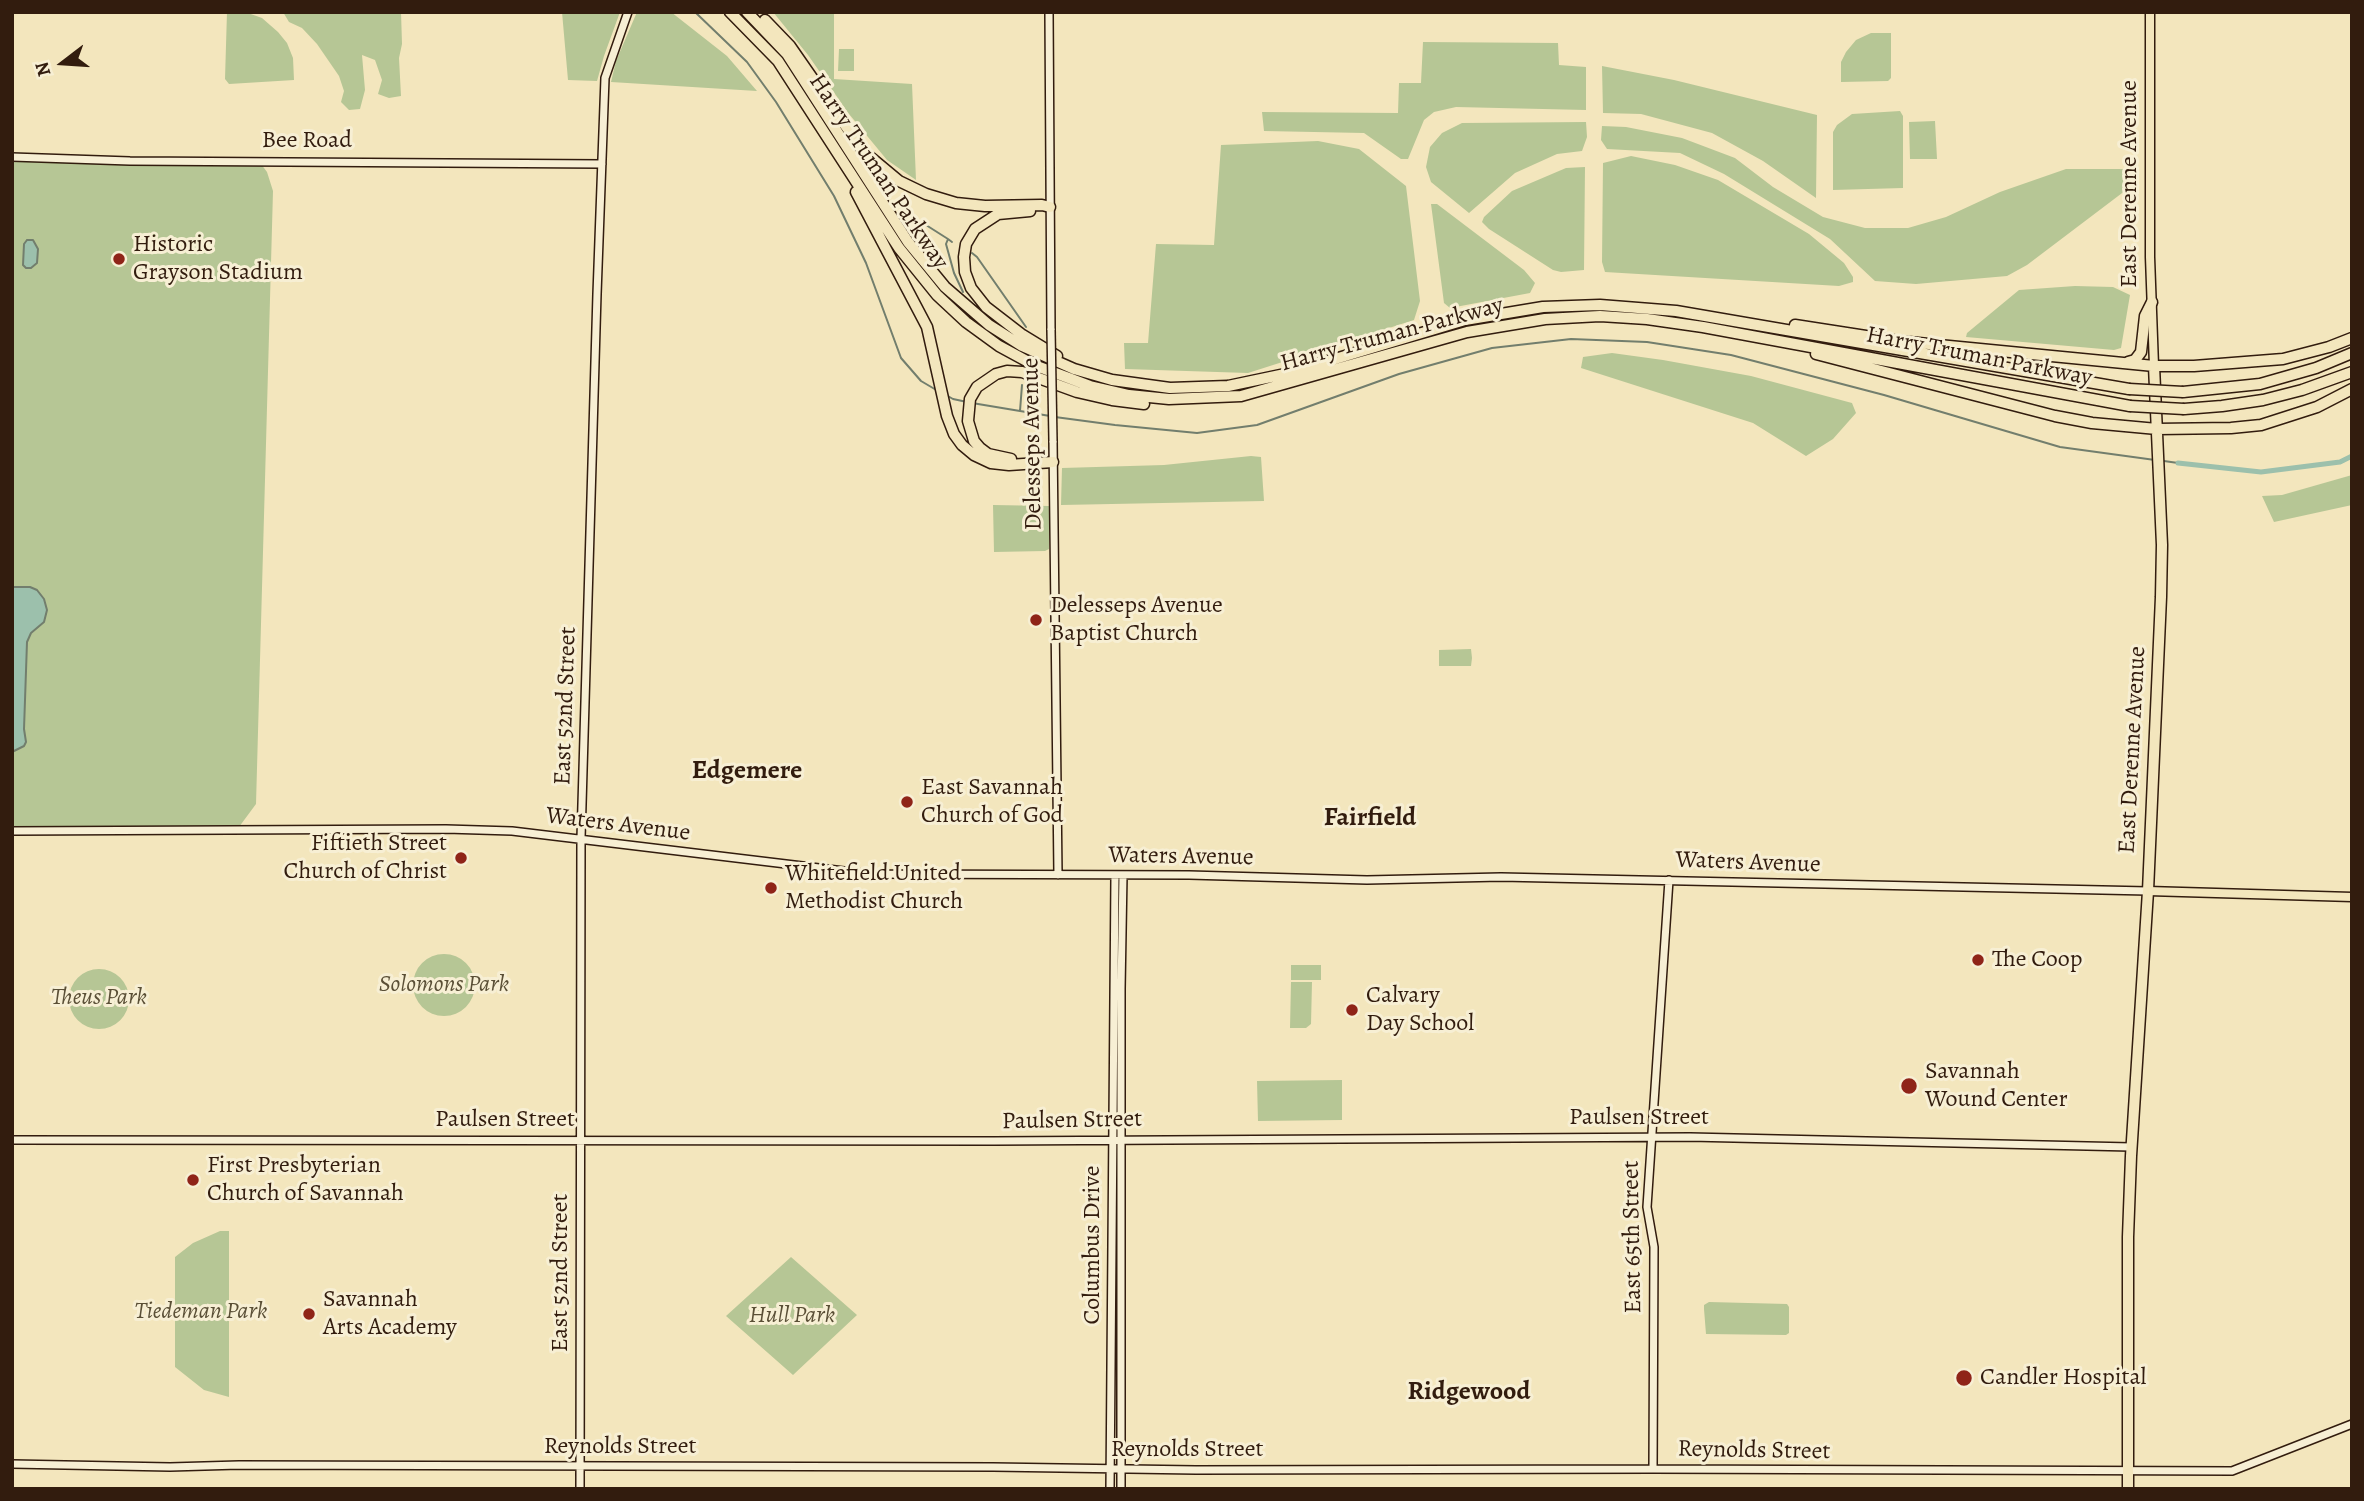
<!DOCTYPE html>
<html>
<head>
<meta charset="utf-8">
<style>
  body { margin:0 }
  #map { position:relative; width:2364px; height:1501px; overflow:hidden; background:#f3e6bd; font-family:Alegreya,serif }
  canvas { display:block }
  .frame { position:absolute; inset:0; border:14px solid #321c0e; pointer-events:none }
  .north { position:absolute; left:28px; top:28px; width:70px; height:70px; -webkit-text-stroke:5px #f7efd4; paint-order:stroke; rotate:253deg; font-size:19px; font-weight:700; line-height:28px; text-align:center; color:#321c0e }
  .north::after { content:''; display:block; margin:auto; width:24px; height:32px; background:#321c0e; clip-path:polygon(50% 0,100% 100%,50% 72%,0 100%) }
</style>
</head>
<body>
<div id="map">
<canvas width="2364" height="1501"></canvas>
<div class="frame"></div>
<div class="north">N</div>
</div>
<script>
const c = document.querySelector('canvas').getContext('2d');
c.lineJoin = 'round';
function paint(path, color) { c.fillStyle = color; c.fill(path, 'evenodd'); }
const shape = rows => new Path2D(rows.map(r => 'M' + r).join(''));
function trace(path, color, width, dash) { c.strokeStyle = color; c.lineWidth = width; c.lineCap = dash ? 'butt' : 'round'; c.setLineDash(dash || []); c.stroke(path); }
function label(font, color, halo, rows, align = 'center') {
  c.font = font + ' Alegreya,serif'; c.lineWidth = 6; c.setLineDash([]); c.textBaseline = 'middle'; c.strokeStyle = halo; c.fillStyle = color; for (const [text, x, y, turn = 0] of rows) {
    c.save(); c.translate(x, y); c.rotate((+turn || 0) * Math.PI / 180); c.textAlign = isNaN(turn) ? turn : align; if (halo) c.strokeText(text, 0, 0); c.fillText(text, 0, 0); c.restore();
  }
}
paint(shape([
  [227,12,245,12,262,18,278,32,287,43,293,58,294,80,229,84,225,79],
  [283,12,401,12,402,44,399,58,401,96,389,98,378,94,382,80,375,60,362,55,365,90,360,109,349,110,341,102,344,91,339,76,317,44,302,28,289,22],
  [562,12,620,12,604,56,597,81,568,80],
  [637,12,671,12,727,56,757,91,611,82,616,61],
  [773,12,834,12,834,79,912,84,916,180,887,160,849,114,808,55],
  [1871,33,1891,33,1891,78,1888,81,1841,82,1841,62,1846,52,1856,40],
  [1423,42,1558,43,1559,65,1586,67,1586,110,1456,107,1434,112,1424,120,1408,159,1401,159,1364,133,1264,131,1262,112,1398,113,1399,83,1421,83],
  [839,49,854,49,854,71,838,71],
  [1602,66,1674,80,1817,115,1816,198,1763,161,1712,133,1641,114,1603,113],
  [1900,111,1903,116,1903,188,1833,190,1833,132,1837,125,1852,114],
  [1935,121,1937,159,1910,159,1909,122],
  [1586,122,1587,137,1582,151,1557,154,1515,173,1469,213,1431,182,1426,167,1430,147,1442,133,1462,123],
  [1602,126,1626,127,1682,138,1735,158,1773,187,1823,217,1865,228,1908,228,1946,217,2000,192,2066,169,2136,169,2138,181,2027,265,2007,276,1916,284,1875,281,1830,239,1724,174,1680,153,1607,149,1601,140],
  [1318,141,1359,149,1406,186,1420,301,1414,320,1248,373,1125,369,1124,343,1148,343,1156,244,1214,245,1221,145],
  [1631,156,1675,165,1718,180,1809,234,1844,263,1853,277,1853,282,1839,286,1605,272,1602,262,1603,163],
  [12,160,261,164,267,172,273,191,256,804,239,827,12,827],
  [1585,167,1584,270,1561,272,1553,270,1489,229,1482,222,1484,217,1512,191,1566,168],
  [1431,204,1437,204,1524,270,1535,283,1530,293,1450,308,1444,303],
  [2075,286,2113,287,2130,295,2121,348,2114,350,1966,337,1967,333,2019,290],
  [1612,353,1663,360,1751,376,1852,403,1856,413,1833,439,1806,456,1753,423,1581,368,1583,357],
  [1251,456,1261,457,1264,501,1061,505,1062,468,1164,465],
  [2352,475,2352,505,2274,522,2262,496,2282,495],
  [993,505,1049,506,1049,549,1045,551,994,552],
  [1471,649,1472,658,1471,666,1439,666,1439,650],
  '413 985a31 31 0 1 1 62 0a31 31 0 1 1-62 0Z',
  [1291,965,1321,965,1321,980,1291,980],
  '69 999a30 30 0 1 1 60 0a30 30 0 1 1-60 0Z',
  [1291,982,1312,982,1311,1024,1306,1028,1290,1028],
  [1342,1080,1342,1120,1258,1121,1257,1081],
  [220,1231,229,1231,229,1397,204,1390,175,1367,175,1257,193,1243],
  [791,1257,857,1315,793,1375,726,1316],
  [1709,1302,1787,1304,1789,1307,1789,1333,1786,1335,1706,1334,1704,1309,1704,1305]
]), '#b6c695');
const water = shape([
  [27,240,33,240,38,249,37,263,31,268,26,268,23,265,24,244,27,240],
  [12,587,30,587,37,590,44,599,47,610,44,622,31,633,27,642,24,729,26,742,24,746,12,752,12,587]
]);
paint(water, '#9cc0ac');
trace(water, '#727e6d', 2);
trace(shape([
  [695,12,747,62,776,102,834,196,866,263,901,358,921,381,938,391],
  [926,225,948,239],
  [952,242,948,239,946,244,954,273,963,292],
  [972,253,977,257,1026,327],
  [946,395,953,399,967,402],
  [972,403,1050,416],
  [1020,411,1022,385],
  [1055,417,1115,425,1197,433,1257,425,1399,374,1492,348,1571,339,1647,342,1731,355,1884,395,2060,447,2155,460],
  [2164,461,2178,463]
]), '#727e6d', 2);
trace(shape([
  [2178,463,2261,472,2340,462,2352,456]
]), '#9cc0ac', 5);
const secondary = shape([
  [1049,12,1051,330],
  [12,157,130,161,602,164],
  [1053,441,1058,875],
  [12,831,446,829,512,831,869,874,1189,875,1367,880,1501,877,2148,891],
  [12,1140,994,1141,1690,1137,2131,1147],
  [12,1464,170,1467,239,1465,993,1467,1196,1470,1653,1469,2232,1471,2352,1424],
  [1653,1469,1654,1247,1647,1207,1669,880],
  [580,1489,581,838,597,294,605,78,628,12],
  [1110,1489,1115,875],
  [1121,1489,1121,989,1123,875]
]);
const primary = shape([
  [2150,12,2150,257,2154,366],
  [2148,891,2352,897]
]);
const highway = shape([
  [730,12,778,61,899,248,937,295,966,322,999,346,1034,365,1090,386,1129,395,1169,399,1241,396,1467,332,1545,319,1600,316,1647,319,1703,327,2130,406],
  [747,12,787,54,908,242,945,287,989,325,1022,346,1074,369,1112,380,1170,388,1228,386,1285,374,1465,320,1543,307,1600,305,1676,311,2129,389],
  [765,20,790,46,863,151,899,181,926,194,956,203,985,206,1042,205,1050,207],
  [856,192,927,327,947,416,954,434,962,445,974,455,991,463,1009,465,1053,462],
  [1030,211,998,214,975,229,966,244,964,257,965,272,971,288,986,307,1021,334,1057,356],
  [1795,325,1898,341,2154,366,2194,366,2283,359,2329,347,2352,338],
  [1816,354,2055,416,2092,423,2157,429,2231,428,2261,425,2317,407,2352,389],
  [2128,362,2135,360,2141,352,2145,316,2152,302],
  [2183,392,2260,384,2316,368,2352,353],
  [2184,409,2222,406,2263,400,2302,390,2352,372],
  [1011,459,988,454,980,448,974,441,968,421,970,399,977,387,996,374,1007,371,1022,372,1077,392,1112,400,1144,404],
  [2128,1489,2128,1237,2131,1156,2148,891,2161,597,2162,545,2154,366]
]);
trace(secondary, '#321c0e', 10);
trace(primary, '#321c0e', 11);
trace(highway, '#321c0e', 13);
trace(secondary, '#f7efd4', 7);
trace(primary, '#f3e6bd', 8);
trace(highway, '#f3e6bd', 10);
const secondaryBridge = shape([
  [1051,330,1053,441]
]);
const highwayBridge = shape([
  [2129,389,2183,392],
  [2130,406,2184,409]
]);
trace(secondaryBridge, '#321c0e', 10, []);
trace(highwayBridge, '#321c0e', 13, []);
trace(secondaryBridge, '#f7efd4', 7);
trace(highwayBridge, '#f3e6bd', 10);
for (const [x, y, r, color] of [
  [119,259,7,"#8f2418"],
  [1036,620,7,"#8f2418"],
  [907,802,7,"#8f2418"],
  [461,858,7,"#8f2418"],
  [771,888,7,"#8f2418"],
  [1978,960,7,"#8f2418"],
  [1352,1010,7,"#8f2418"],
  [1909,1086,9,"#8f2418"],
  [193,1180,7,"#8f2418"],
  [309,1314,7,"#8f2418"],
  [1964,1378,9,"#8f2418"]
]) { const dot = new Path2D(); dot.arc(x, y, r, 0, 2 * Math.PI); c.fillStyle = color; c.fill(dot); trace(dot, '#f7efd4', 2.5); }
label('24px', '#321c0e', '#f7efd4', [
  ["Bee Road",307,141],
  ["Harry Truman Parkway",878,172,56],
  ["East Derenne Avenue",2130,184,-90],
  ["Harry Truman Parkway",1392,335,-15],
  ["Harry Truman Parkway",1979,357,11],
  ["Delesseps Avenue",1033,444,-91],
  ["East 52nd Street",566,706,-88],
  ["East Derenne Avenue",2133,750,-87],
  ["Waters Avenue",618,825,7],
  ["Waters Avenue",1181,857,1],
  ["Waters Avenue",1748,863,2],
  ["Paulsen Street",1639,1118],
  ["Paulsen Street",505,1120],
  ["Paulsen Street",1072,1121,-1],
  ["East 65th Street",1633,1237,-91],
  ["Columbus Drive",1093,1245,-90],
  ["East 52nd Street",561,1273,-90],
  ["Reynolds Street",620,1447],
  ["Reynolds Street",1187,1450],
  ["Reynolds Street",1754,1451,1]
]);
label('24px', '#321c0e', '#f7efd4', [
  ["Historic",133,245],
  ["Grayson Stadium",133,273],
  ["Delesseps Avenue",1050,606],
  ["Baptist Church",1050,634],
  ["East Savannah",921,788],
  ["Church of God",921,816],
  ["Fiftieth Street",447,844,"right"],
  ["Church of Christ",447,872,"right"],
  ["Whitefield United",785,874],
  ["Methodist Church",785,902],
  ["The Coop",1992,960],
  ["Calvary",1366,996],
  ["Day School",1366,1024],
  ["Savannah",1925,1072],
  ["Wound Center",1925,1100],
  ["First Presbyterian",207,1166],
  ["Church of Savannah",207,1194],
  ["Savannah",323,1300],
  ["Arts Academy",323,1328],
  ["Candler Hospital",1980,1378]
], 'left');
label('italic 24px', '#5a4f36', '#f7efd4', [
  ["Solomons Park",444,985],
  ["Theus Park",99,998],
  ["Tiedeman Park",201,1312],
  ["Hull Park",792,1316]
]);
label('bold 26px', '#321c0e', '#f7efd4', [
  ["Edgemere",747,772],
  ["Fairfield",1370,819],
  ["Ridgewood",1469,1393]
]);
</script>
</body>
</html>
